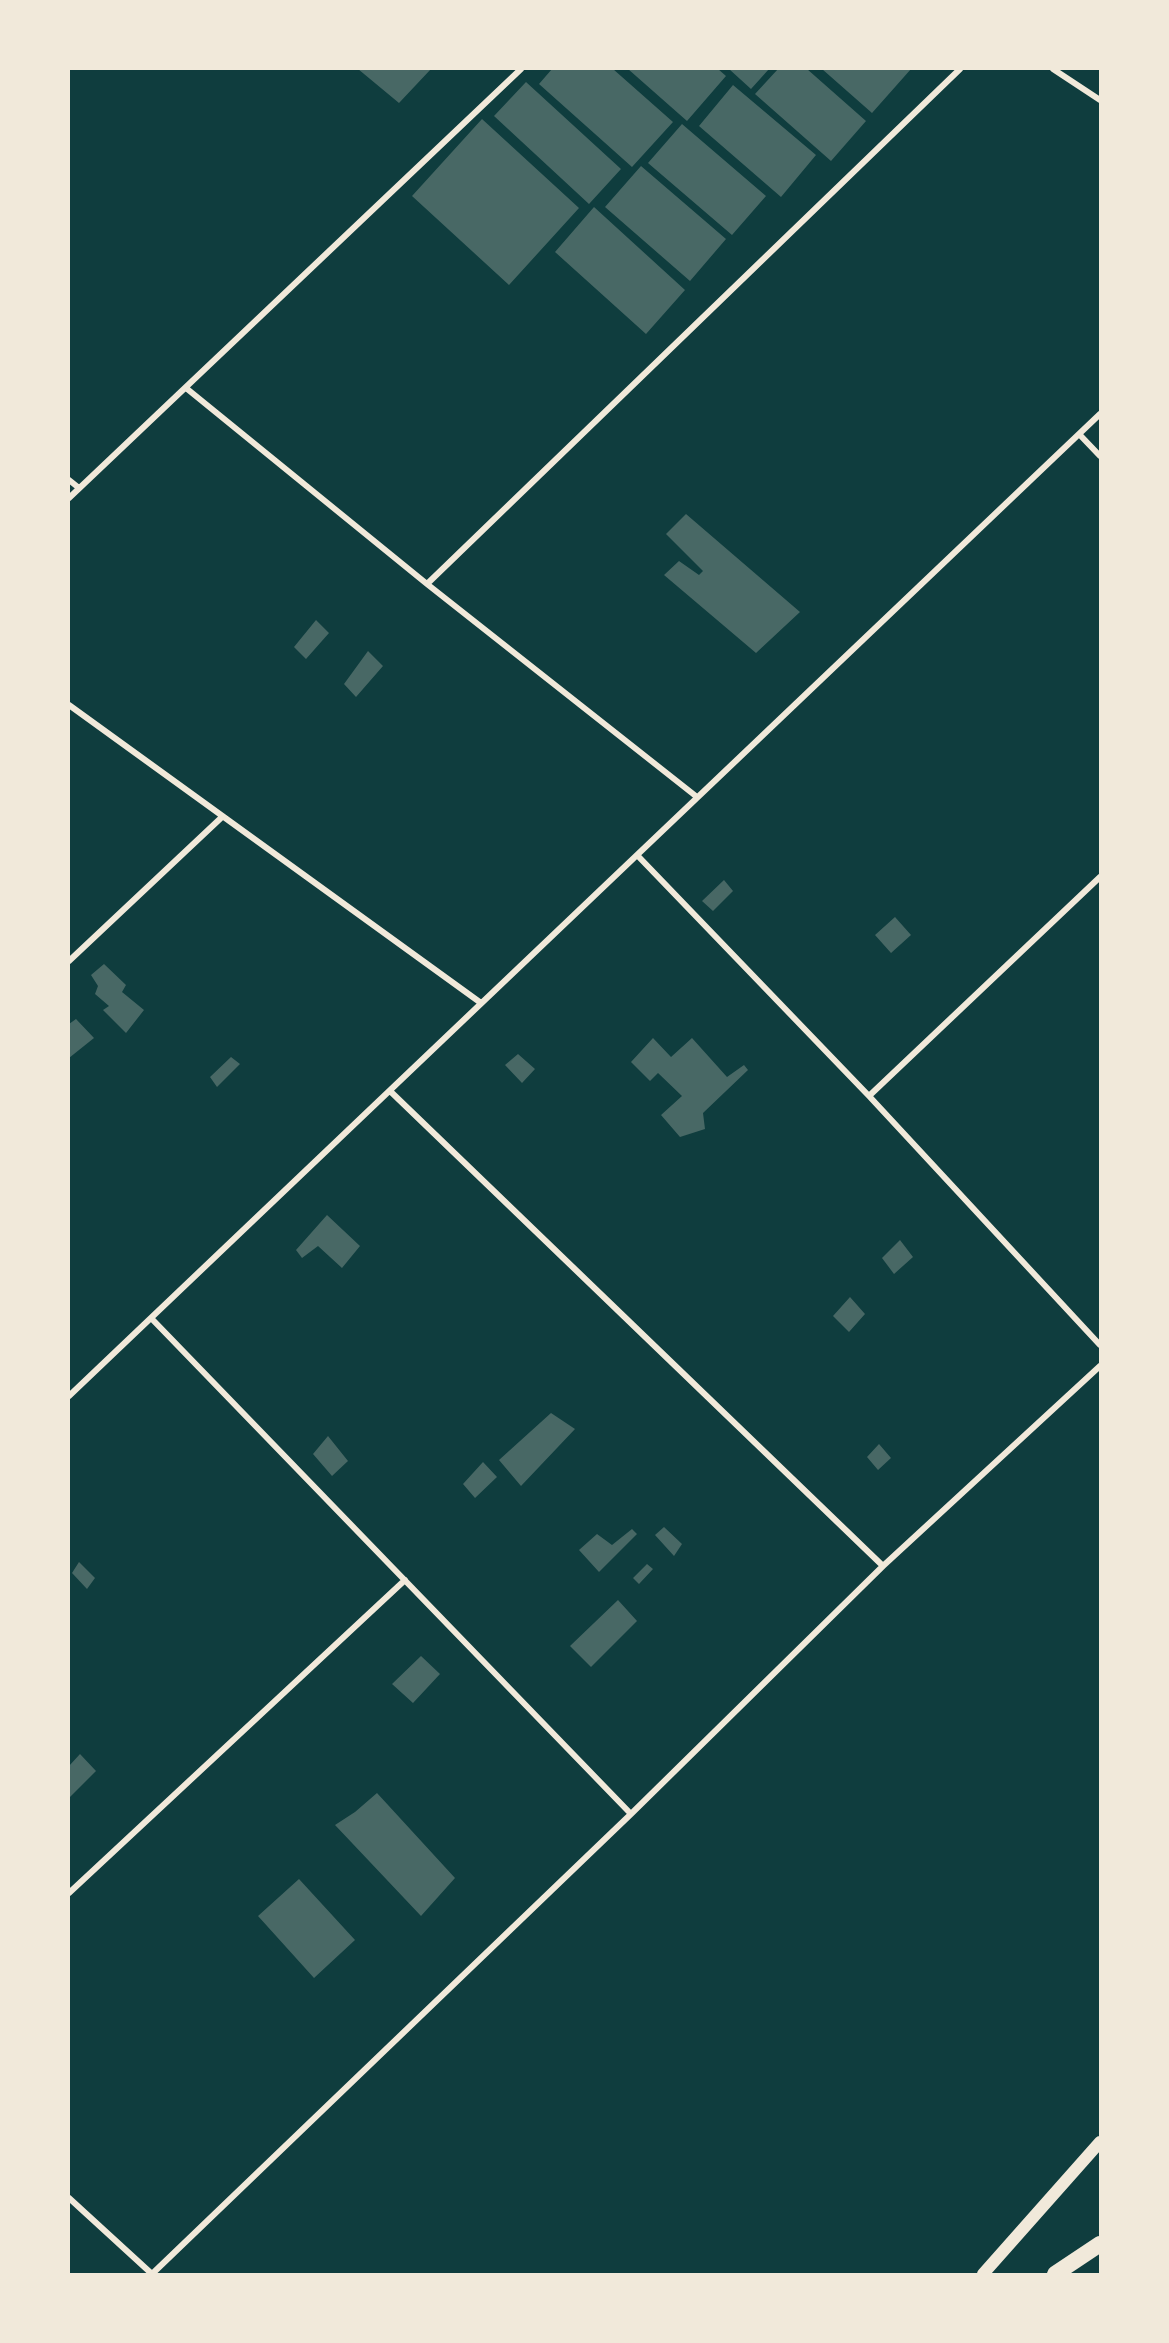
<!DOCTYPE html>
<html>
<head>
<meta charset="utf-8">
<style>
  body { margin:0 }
  #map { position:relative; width:1169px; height:2343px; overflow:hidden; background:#0f3d3e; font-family:"Asap Condensed",sans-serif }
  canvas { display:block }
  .frame { position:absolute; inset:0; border:70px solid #f1e9da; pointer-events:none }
</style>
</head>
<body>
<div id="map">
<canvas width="1169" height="2343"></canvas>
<div class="frame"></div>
</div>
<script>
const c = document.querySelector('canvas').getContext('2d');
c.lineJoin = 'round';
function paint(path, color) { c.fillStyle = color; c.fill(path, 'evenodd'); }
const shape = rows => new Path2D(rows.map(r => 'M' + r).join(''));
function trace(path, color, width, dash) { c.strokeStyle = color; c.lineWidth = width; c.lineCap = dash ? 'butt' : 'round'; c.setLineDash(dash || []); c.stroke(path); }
paint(shape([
  [358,69,431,69,399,103],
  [552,69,613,69,673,122,632,167,539,84],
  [628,69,718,69,726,76,687,121],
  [729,69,769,69,751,89],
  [778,69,807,69,866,121,831,161,755,94],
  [822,69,911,69,872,113],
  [526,82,621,169,589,204,494,116],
  [733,85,816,155,781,197,699,126],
  [482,119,579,208,509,285,412,196],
  [682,124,766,196,732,235,648,163],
  [641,166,726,239,690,281,605,207],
  [594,207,685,290,646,334,555,252],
  [686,514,800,612,756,653,664,575,679,561,699,575,703,571,666,534],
  [316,620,329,633,306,659,294,647],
  [368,651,383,666,356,697,344,684],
  [724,880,733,891,713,911,702,901],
  [895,917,911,935,891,953,875,935],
  [104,964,126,985,122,992,144,1010,126,1033,103,1010,109,1006,95,994,98,986,91,975],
  [76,1019,94,1038,69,1058,69,1024],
  [653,1038,671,1057,692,1038,727,1077,744,1065,748,1070,703,1113,705,1129,680,1137,661,1115,682,1096,658,1073,650,1081,631,1062],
  [518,1054,535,1069,522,1083,505,1065],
  [231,1057,240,1064,217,1087,210,1077],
  [327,1215,360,1246,342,1268,318,1246,302,1258,296,1250],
  [900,1240,913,1257,894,1274,882,1258],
  [850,1297,865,1314,849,1332,833,1316],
  [551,1413,575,1429,521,1486,499,1460],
  [328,1436,348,1461,332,1476,313,1454],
  [879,1444,891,1458,878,1470,867,1457],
  [483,1462,497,1477,475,1498,463,1484],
  [664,1527,682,1544,674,1556,655,1535],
  [632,1529,637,1534,599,1572,579,1550,597,1534,612,1545],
  [79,1562,95,1578,87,1589,72,1573],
  [647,1564,653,1569,639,1584,633,1578],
  [618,1600,637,1621,591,1667,570,1646],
  [421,1656,440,1674,413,1703,392,1684],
  [80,1754,96,1771,70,1797,69,1766],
  [377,1793,455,1878,421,1916,335,1825,355,1812],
  [299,1879,355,1940,314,1978,258,1916]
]), '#486865');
trace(shape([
  [1053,69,1100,100],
  [186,388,427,584,697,797],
  [1079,434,1100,456],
  [69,480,79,488],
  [69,498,521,69],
  [427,584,960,69],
  [69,705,481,1003],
  [637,855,869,1096,1100,1345],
  [69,961,222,817],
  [390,1091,883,1566],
  [869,1096,1100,877],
  [151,1318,631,1814],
  [69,1396,1100,414],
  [69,1893,405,1580],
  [69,2198,152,2274],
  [152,2274,631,1814,883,1566,1100,1366]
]), '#f1e9da', 6);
trace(shape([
  [983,2274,1100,2142]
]), '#f1e9da', 12);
trace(shape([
  [1055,2274,1100,2244]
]), '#f1e9da', 16);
</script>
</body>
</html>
